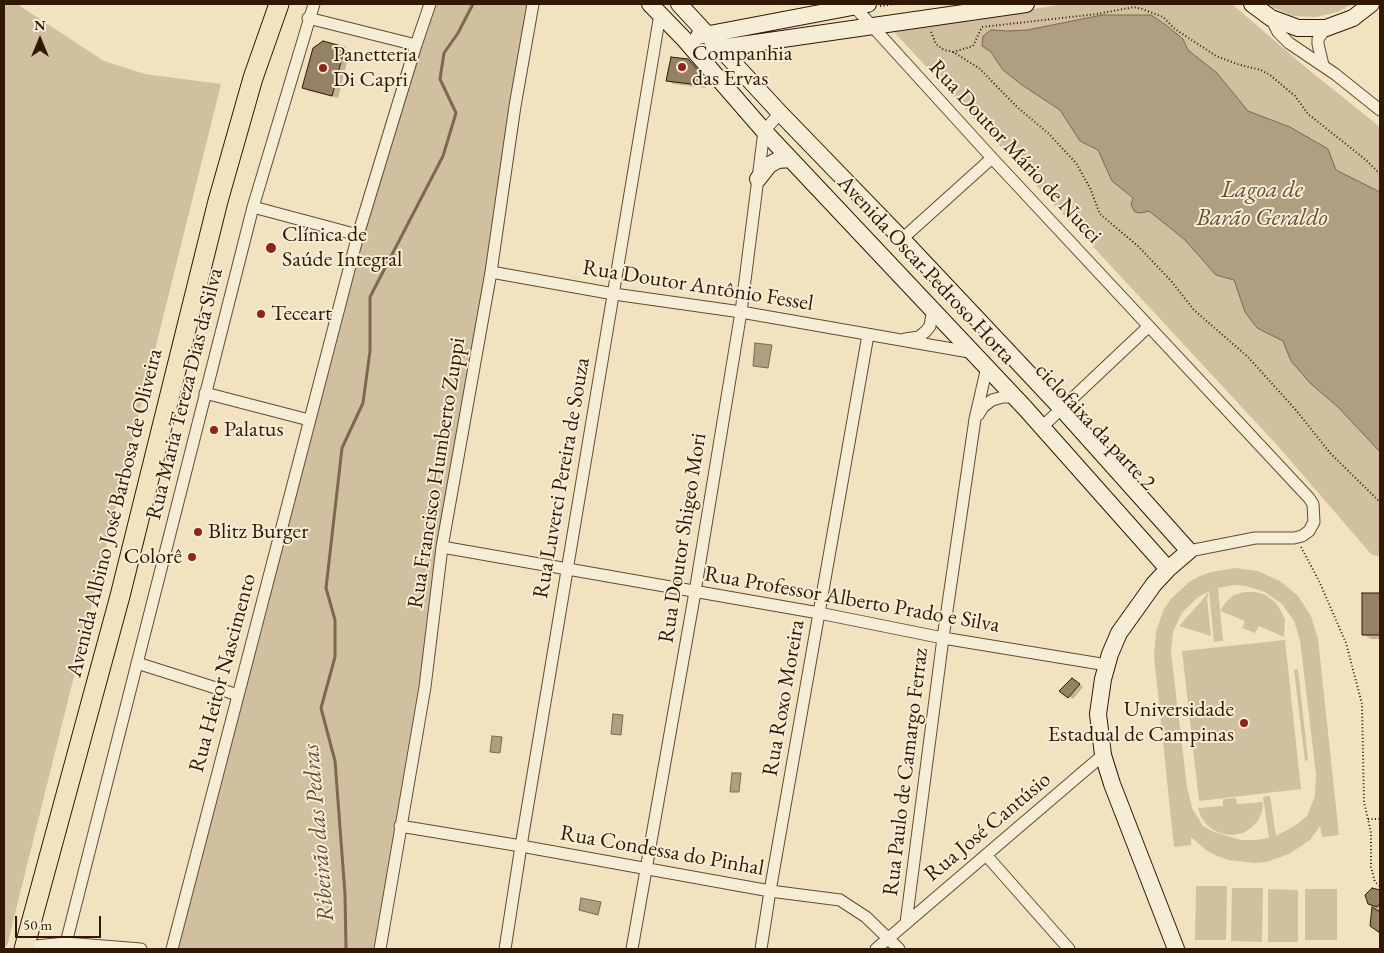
<!DOCTYPE html>
<html>
<head>
<meta charset="utf-8">
<style>
  body { margin:0 }
  #map { position:relative; width:1384px; height:953px; overflow:hidden; background:#f1e3c0; font-family:"EB Garamond",serif }
  canvas { display:block }
  .frame { position:absolute; inset:0; border:5px solid #321803; pointer-events:none }
  .north { position:absolute; left:15px; top:15px; width:50px; height:50px; -webkit-text-stroke:4px #f6edd6; paint-order:stroke; rotate:0deg; font-size:14px; font-weight:700; line-height:20px; text-align:center; color:#321803 }
  .north::after { content:''; display:block; margin:auto; width:18px; height:22px; background:#321803; clip-path:polygon(50% 0,100% 100%,50% 72%,0 100%) }
  .scale { position:absolute; left:15px; top:916px; width:86px; height:22px; box-sizing:border-box; border:2px solid #321803; border-top:0; padding-left:6px; font-size:15px; line-height:18px; white-space:nowrap; color:#321803; -webkit-text-stroke:4px #f6edd6; paint-order:stroke }
</style>
</head>
<body>
<div id="map">
<canvas width="1384" height="953"></canvas>
<div class="frame"></div>
<div class="north">N</div>
<div class="scale">50 m</div>
</div>
<script>
const c = document.querySelector('canvas').getContext('2d');
c.lineJoin = 'round';
function paint(path, color) { c.fillStyle = color; c.fill(path, 'evenodd'); }
const shape = rows => new Path2D(rows.map(r => 'M' + r).join(''));
function trace(path, color, width, dash) { c.strokeStyle = color; c.lineWidth = width; c.lineCap = dash ? 'butt' : 'round'; c.setLineDash(dash || []); c.stroke(path); }
function label(font, color, halo, rows, align = 'center') {
  c.font = font + ' "EB Garamond",serif'; c.lineWidth = 4; c.setLineDash([]); c.textBaseline = 'middle'; c.strokeStyle = halo; c.fillStyle = color; for (const [text, x, y, turn = 0] of rows) {
    c.save(); c.translate(x, y); c.rotate((+turn || 0) * Math.PI / 180); c.textAlign = isNaN(turn) ? turn : align; if (halo) c.strokeText(text, 0, 0); c.fillText(text, 0, 0); c.restore();
  }
}
paint(shape([
  [4,4,17,4,104,61,145,74,221,84,7,946,4,946],
  [433,4,527,4,515,106,380,949,172,949,358,235],
  [1063,4,1232,4,1304,66,1380,127,1380,557,1371,554,1277,445,894,32],
  [1269,4,1352,4,1338,12,1316,17,1293,16,1272,7],
  [1235,568,1258,571,1280,581,1298,596,1311,616,1318,639,1339,835,1322,837,1320,826,1310,840,1289,854,1266,862,1254,863,1229,860,1217,856,1206,850,1191,837,1191,845,1174,847,1154,656,1156,631,1164,609,1171,599,1189,582,1200,576,1211,572],
  [1235,585,1246,586,1265,592,1282,604,1294,621,1300,640,1316,774,1315,796,1307,816,1296,825,1276,836,1270,796,1263,797,1269,838,1256,840,1241,840,1214,832,1203,826,1192,808,1187,787,1171,652,1173,632,1182,613,1197,598,1209,591,1214,642,1223,641,1220,611,1245,621,1242,628,1255,633,1259,626,1284,637,1285,620,1281,611,1276,603,1266,595,1255,592,1245,592,1234,595,1226,602,1220,611,1218,588],
  [1207,593,1209,595,1207,598,1211,636,1179,626,1205,597],
  [1285,640,1301,789,1199,801,1182,651],
  [1298,669,1308,760,1305,761,1294,670],
  [1236,798,1237,804,1263,802,1262,812,1258,821,1251,828,1243,833,1233,835,1224,834,1215,831,1207,825,1201,817,1198,808,1223,806,1223,799],
  [1196,886,1227,886,1226,940,1195,940],
  [1232,888,1263,888,1262,942,1231,941],
  [1268,889,1298,890,1298,942,1268,942],
  [1305,889,1337,889,1337,940,1305,940]
]), '#d1c0a0');
const water = shape([
  [1102,15,1151,15,1166,25,1183,39,1188,50,1217,73,1248,111,1290,127,1328,149,1336,170,1380,192,1380,452,1338,407,1310,383,1291,361,1283,341,1257,328,1245,312,1234,280,1216,275,1184,239,1149,211,1141,213,1135,212,1131,205,1133,198,1112,181,1098,150,1080,141,1060,110,1022,85,1003,70,991,52,982,46,983,36,991,30,1008,31,1027,30,1102,15],
  [755,343,772,345,768,368,753,366,755,343],
  [613,714,623,715,621,735,611,734,613,714],
  [492,736,502,737,500,753,490,752,492,736],
  [732,773,741,773,739,792,730,792,732,773],
  [581,898,601,902,598,915,579,910,581,898]
]);
paint(water, '#b09e80');
trace(water, '#7e684e', 1);
paint(shape([
  [344,48,350,51,338,98,310,91,304,88],
  [688,60,695,64,708,79,706,88,673,84,667,80],
  [1363,594,1380,594,1380,639,1371,639,1363,634],
  [1076,681,1083,687,1073,699,1061,691],
  [1372,890,1380,892,1380,931,1372,925,1373,906,1369,904]
]), '#0003');
trace(shape([
  [346,949,345,894,335,761,321,708,335,657,335,620,326,588,342,448,363,403,370,351,370,297,443,156,456,113,440,79,444,53,458,33,473,4]
]), '#7e684e', 3);
const building = shape([
  [323,41,345,47,332,96,302,88,313,48,323,41],
  [671,57,688,59,702,75,700,85,666,81,671,57],
  [1362,593,1380,593,1380,635,1362,635,1362,593],
  [1072,678,1080,684,1068,698,1059,691,1072,678],
  [1372,888,1380,890,1380,903,1377,907,1368,904,1365,895,1372,888],
  [1372,907,1380,912,1380,933,1370,926,1372,907]
]);
paint(building, '#958265');
trace(building, '#321803', 1);
const minor = shape([
  [852,4,992,158,1309,498,1313,504,1314,522,1309,531,1302,536,1294,538,1255,538,1189,551],
  [308,18,416,45],
  [1271,18,1278,32,1289,43,1335,74,1380,110],
  [1323,65,1318,44,1318,39,1326,28],
  [253,207,358,235],
  [902,239,992,158],
  [491,272,614,294,741,312,975,353],
  [905,339,919,337,926,331,930,326,933,309],
  [205,393,309,420],
  [978,415,983,407,992,400,1003,397,1014,397],
  [1042,427,1148,327],
  [442,547,819,613,943,638,1107,665],
  [137,663,238,695],
  [400,826,521,846,770,891,840,900,866,917,899,949],
  [986,855,1069,949],
  [906,923,943,638,975,419,987,367],
  [66,943,253,207,314,4],
  [25,947,66,943,141,949],
  [172,949,358,235,416,45,430,4],
  [380,949,425,687,442,547,491,272,515,106,533,4],
  [505,949,521,846,660,14],
  [632,949,695,592,741,312,764,131,780,113],
  [761,949,770,891,868,335],
  [876,949,1103,755]
]);
const secondary = shape([
  [650,4,685,40,764,131,1025,408,1168,569],
  [679,4,780,113,902,239,1062,409,1189,551,1168,569,1154,584,1119,633,1110,654,1103,679,1098,714,1103,755,1112,784,1176,949],
  [1252,4,1271,18,1298,28,1326,28,1353,18,1371,4],
  [699,36,868,4],
  [713,49,1026,4],
  [758,179,769,165,778,160,790,159]
]);
const primary = shape([
  [24,949,120,596,218,201,253,78,279,4]
]);
trace(minor, '#624b32', 13);
trace(secondary, '#321803', 18);
trace(primary, '#321803', 21);
trace(shape([
  [880,6,895,4],
  [931,32,936,44,944,50,953,52,979,68,1017,107,1048,133,1076,163,1090,188,1100,214,1139,247,1172,282,1194,310,1248,357,1295,409,1331,454,1380,502],
  [953,52,973,46,982,27,1097,14,1134,7,1142,9,1163,17,1175,29,1216,56,1237,64,1261,70,1270,75,1295,96,1308,114,1366,160,1380,174],
  [1301,547,1319,581,1346,643,1362,704,1364,802,1371,833,1371,867,1375,882,1380,886],
  [1368,819,1380,819]
]), '#321803', 2, [1, 2.5]);
trace(minor, '#f6edd6', 11);
trace(secondary, '#f6edd6', 16);
trace(primary, '#f1e3c0', 19);
for (const [x, y, r, color] of [
  [682,67,5,"#8f2418"],
  [323,68,5,"#8f2418"],
  [271,248,6,"#8f2418"],
  [261,314,5,"#8f2418"],
  [214,430,5,"#8f2418"],
  [198,532,5,"#8f2418"],
  [192,557,5,"#8f2418"],
  [1244,723,5,"#8f2418"]
]) { const dot = new Path2D(); dot.arc(x, y, r, 0, 2 * Math.PI); c.fillStyle = color; c.fill(dot); trace(dot, '#f6edd6', 2); }
label('22px', '#321803', '#f6edd6', [
  ["Companhia",692,54],
  ["das Ervas",692,79],
  ["Panetteria",333,55],
  ["Di Capri",333,80],
  ["Clínica de",282,235],
  ["Saúde Integral",282,260],
  ["Teceart",271,314],
  ["Palatus",224,430],
  ["Blitz Burger",208,532],
  ["Colorê",182,557,"right"],
  ["Universidade",1234,710,"right"],
  ["Estadual de Campinas",1234,735,"right"]
], 'left');
label('22px', '#321803', '#f6edd6', [
  ["Rua Doutor Mário de Nucci",1015,152,47],
  ["Avenida Oscar Pedroso Horta",926,270,47],
  ["Rua Doutor Antônio Fessel",698,286,9],
  ["Rua Maria Tereza Dias da Silva",185,394,-76],
  ["ciclofaixa da parte 2",1095,427,47],
  ["Rua Francisco Humberto Zuppi",437,473,-81],
  ["Rua Luverci Pereira de Souza",562,478,-80],
  ["Avenida Albino José Barbosa de Oliveira",115,513,-76],
  ["Rua Doutor Shigeo Mori",683,538,-81],
  ["Rua Professor Alberto Prado e Silva",852,600,10],
  ["Rua Heitor Nascimento",223,673,-75],
  ["Rua Roxo Moreira",784,698,-80],
  ["Rua Paulo de Camargo Ferraz",906,772,-83],
  ["Rua José Cantúsio",988,827,-40],
  ["Rua Condessa do Pinhal",662,851,10]
]);
label('italic 24px', '#644e35', '#f6edd6', [
  ["Lagoa de",1262,190],
  ["Barão Geraldo",1262,218],
  ["Ribeirão das Pedras",319,833,-95]
]);
</script>
</body>
</html>
